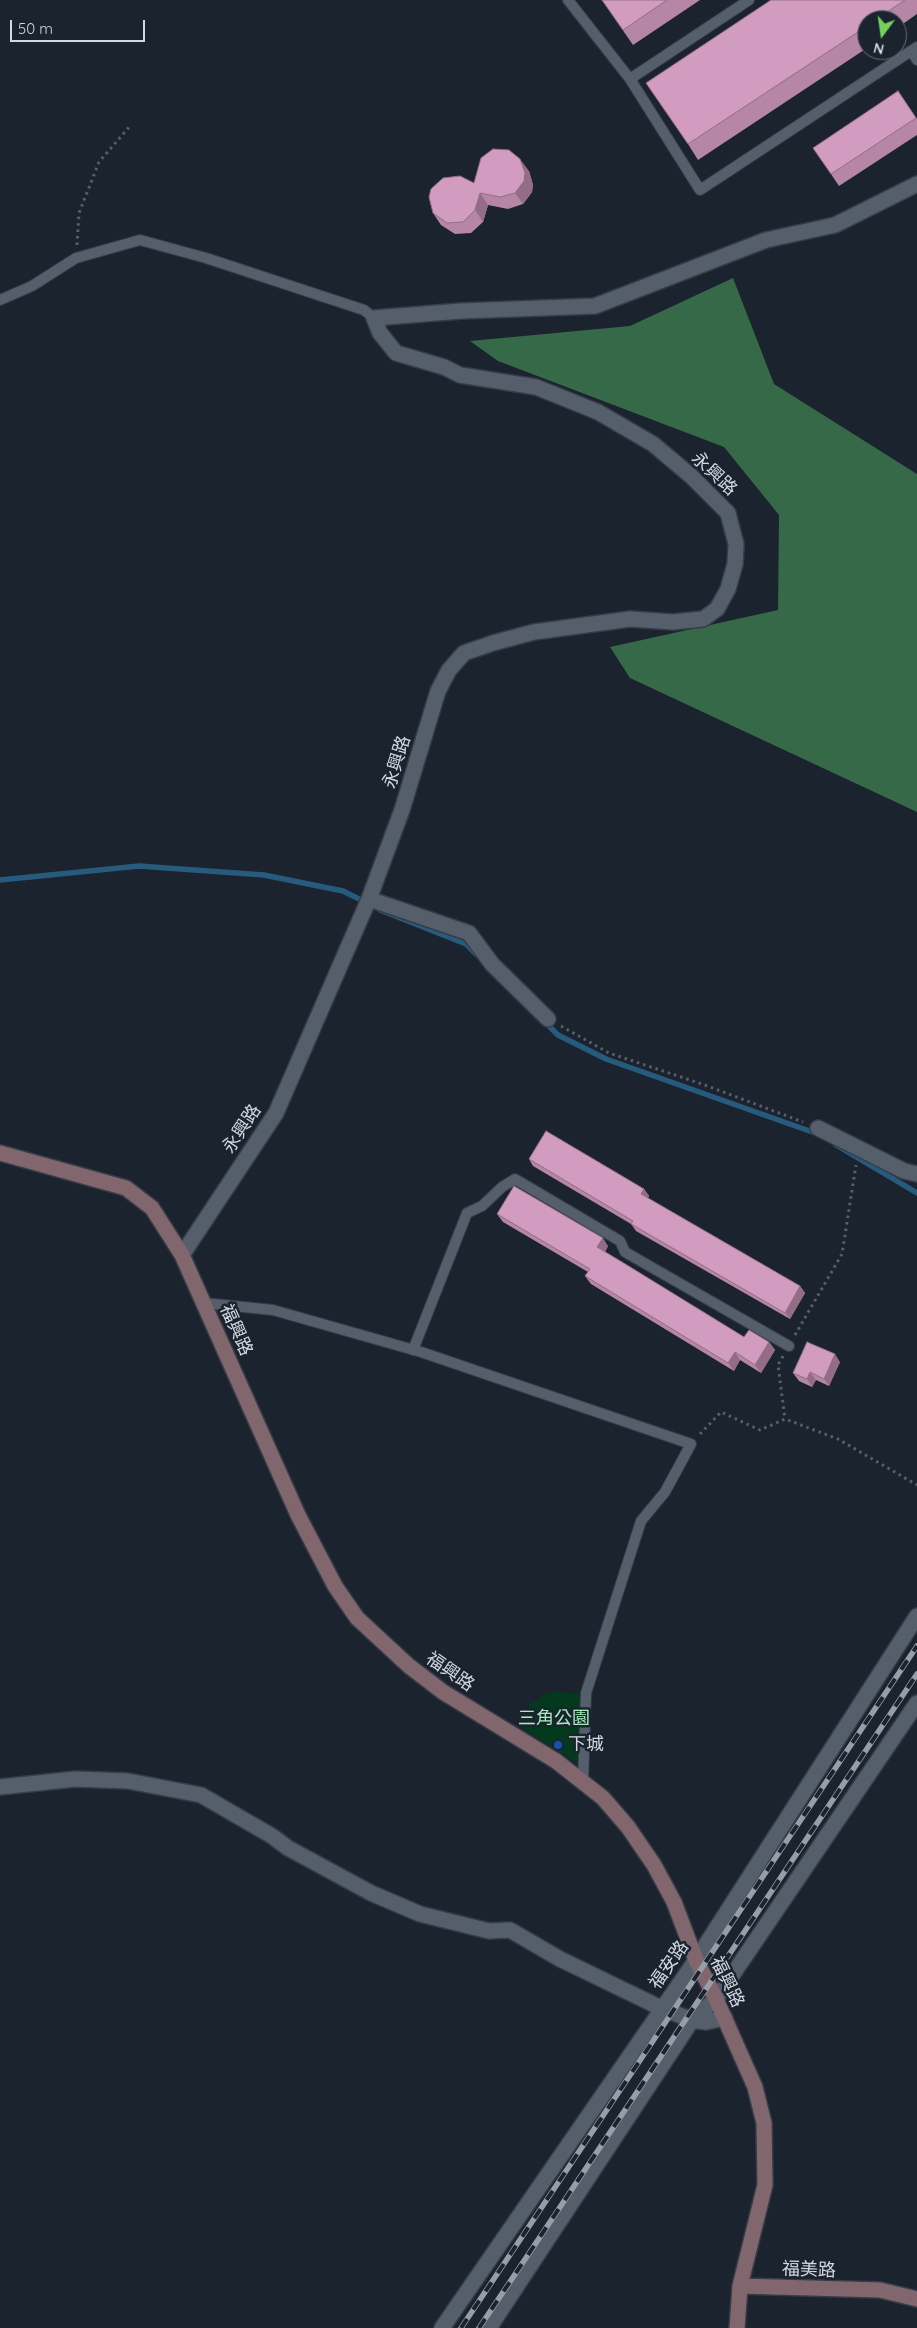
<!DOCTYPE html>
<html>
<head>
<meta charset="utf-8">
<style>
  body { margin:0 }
  #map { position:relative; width:917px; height:2328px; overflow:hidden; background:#1b232f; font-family:Quicksand,sans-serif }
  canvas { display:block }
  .north { position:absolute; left:857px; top:10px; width:50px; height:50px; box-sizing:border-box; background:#1b232f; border:1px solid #656b76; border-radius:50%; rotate:194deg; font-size:14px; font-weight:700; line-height:20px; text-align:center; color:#d3d8e0 }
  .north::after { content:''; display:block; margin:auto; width:18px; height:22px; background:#74d25b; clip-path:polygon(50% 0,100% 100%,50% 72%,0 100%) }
  .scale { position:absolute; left:10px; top:20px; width:135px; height:22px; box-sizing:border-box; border:2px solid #d3d8e0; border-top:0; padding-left:6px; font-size:15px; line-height:18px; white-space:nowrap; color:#d3d8e0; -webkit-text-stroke:4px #1b232f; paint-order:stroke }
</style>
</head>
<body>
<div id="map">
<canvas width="917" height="2328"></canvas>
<div class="north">N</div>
<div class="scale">50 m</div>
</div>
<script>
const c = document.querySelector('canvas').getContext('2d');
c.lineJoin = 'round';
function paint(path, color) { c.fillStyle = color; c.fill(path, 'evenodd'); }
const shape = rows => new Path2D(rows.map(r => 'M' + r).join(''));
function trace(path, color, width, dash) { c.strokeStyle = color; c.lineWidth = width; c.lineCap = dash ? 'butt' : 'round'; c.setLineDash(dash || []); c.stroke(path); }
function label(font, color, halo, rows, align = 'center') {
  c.font = font + ' Quicksand,"Noto Sans TC",sans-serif'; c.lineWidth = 5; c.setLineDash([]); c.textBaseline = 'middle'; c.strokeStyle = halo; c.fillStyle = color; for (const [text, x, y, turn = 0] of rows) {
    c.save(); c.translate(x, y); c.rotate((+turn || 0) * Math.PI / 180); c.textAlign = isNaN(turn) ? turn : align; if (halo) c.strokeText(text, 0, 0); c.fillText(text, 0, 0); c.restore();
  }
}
paint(shape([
  [549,1692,580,1693,578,1763,525,1730,523,1726,529,1705]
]), '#033a1d');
paint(shape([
  [733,278,774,384,917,474,917,812,630,678,610,647,778,610,779,515,724,447,498,361,470,341,630,326]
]), '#356947');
trace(shape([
  [0,880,139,866,264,875,343,891,367,903],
  [380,910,466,944,477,955],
  [544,1021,558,1035,606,1059,818,1134],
  [836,1145,917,1193]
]), '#265b7d', 5.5);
const lane = shape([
  [568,0,630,79,700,190,917,47],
  [911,51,917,60],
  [630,79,749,0],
  [0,300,32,286,76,258,140,240,206,258,364,310,374,318],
  [204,1303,273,1310,421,1352,691,1444,665,1492,641,1521,586,1693,583,1782],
  [413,1350,467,1213,482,1206,502,1187,515,1179,620,1241,625,1252,789,1346]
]);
const street = shape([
  [369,899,469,933,492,964,548,1019],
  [818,1128,904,1171,917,1174],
  [182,1255,276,1113,369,899,402,810,438,691,449,670,464,653,493,643,534,632,630,619,673,622,703,619,717,609,728,589,735,564,736,544,728,513,691,476,653,444,598,412,536,387,460,375,444,367,396,353,380,333,374,318,461,311,595,306,766,240,835,225,917,184],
  [0,1787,75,1779,128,1781,201,1795,272,1836,288,1848,371,1893,420,1914,489,1931,510,1930,560,1959,661,2008,692,2020,706,2022,725,2018],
  [442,2328,696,1960,917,1616],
  [489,2328,692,2020,716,1999,917,1703]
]);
const secondary = shape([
  [0,1153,126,1188,152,1208,182,1255,298,1515,335,1586,357,1618,409,1666,443,1692,556,1761,603,1798,628,1827,654,1865,674,1902,696,1960,716,1999,755,2087,764,2123,765,2185,740,2286,737,2328],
  [740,2286,880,2290,917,2299]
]);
trace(lane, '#373d46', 12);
trace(street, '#373d46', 18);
trace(secondary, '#373d46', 18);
trace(shape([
  [77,245,79,213,99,162,130,126],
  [561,1026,609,1053,702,1084,803,1122],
  [795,1335,842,1254,856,1165],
  [783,1356,778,1365,785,1419],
  [700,1434,721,1412,760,1430,785,1419,838,1439,917,1485]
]), '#585f6a', 3, [2.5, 4]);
trace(lane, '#555f6c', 10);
trace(street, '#555f6c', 15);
trace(secondary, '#81666d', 15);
const rail = shape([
  [461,2328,917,1646],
  [479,2328,917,1674]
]);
trace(rail, '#989ea8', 5.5);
trace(rail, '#1b232f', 4, [11]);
paint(shape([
  [602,0,700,0,633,45],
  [771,0,917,0,917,14,897,28,897,20,867,20,867,48,698,160,688,144],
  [898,91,917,119,917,135,839,186,831,174],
  [529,171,533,185,532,192,523,204,508,209,488,205,483,222,471,233,455,234,441,225,433,213,474,183],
  [529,1159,644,1189,649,1196,648,1198,800,1286,805,1293,790,1319,636,1231,631,1224,533,1166],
  [497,1214,608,1246,605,1252,744,1337,769,1342,775,1350,761,1373,740,1360,734,1371,591,1284,585,1276,588,1272,503,1222],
  [840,1362,829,1386,816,1380,812,1387,799,1381,793,1373]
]), '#b586a5');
paint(shape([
  [520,159,529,171,533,185,532,192,523,204,515,193],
  [480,193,488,205,483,222,475,210],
  [644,1189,649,1196,646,1201,641,1194],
  [603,1238,608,1246,603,1255,597,1247],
  [800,1286,805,1293,790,1319,785,1313],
  [769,1342,775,1350,761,1373,755,1365],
  [735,1352,740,1360,734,1371,728,1363],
  [835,1354,840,1362,829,1386,824,1379],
  [810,1372,816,1380,812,1387,807,1379]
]), '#936d86');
const building = shape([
  [602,0,667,0,623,30,602,0],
  [771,0,905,0,875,20,867,20,867,26,688,144,646,83,771,0],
  [898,91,916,118,831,174,813,148,898,91],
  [493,149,509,150,520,159,525,173,524,181,515,193,500,197,480,193,475,210,463,222,447,223,433,213,429,197,431,189,443,178,460,176,474,183,481,158,493,149],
  [546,1131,644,1189,641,1194,800,1286,785,1313,631,1224,633,1221,529,1159,546,1131],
  [514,1186,603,1238,597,1247,622,1262,744,1337,749,1330,769,1342,755,1365,735,1352,728,1363,585,1276,590,1269,497,1214,514,1186],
  [807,1342,835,1354,824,1379,810,1372,807,1379,793,1373,807,1342]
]);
paint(building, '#d29cc0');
trace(building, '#936d86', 1);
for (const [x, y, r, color] of [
  [558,1745,5,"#1a4fb4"]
]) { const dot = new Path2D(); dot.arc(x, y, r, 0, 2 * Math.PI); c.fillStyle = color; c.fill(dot); trace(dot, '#1b232f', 2); }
label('18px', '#d3d8e0', '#1b232f', [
  ["永興路",714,474,43],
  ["永興路",397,762,-73],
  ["永興路",242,1129,-57],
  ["福興路",236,1330,66],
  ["福興路",450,1672,35],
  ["福安路",669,1965,-55],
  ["福興路",727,1982,64],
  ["福美路",809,2270,2]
]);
label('18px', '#a0f0b9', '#1b232f', [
  ["三角公園",554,1719]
]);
label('18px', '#d3d8e0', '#1b232f', [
  ["下城",568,1745]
], 'left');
</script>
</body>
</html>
